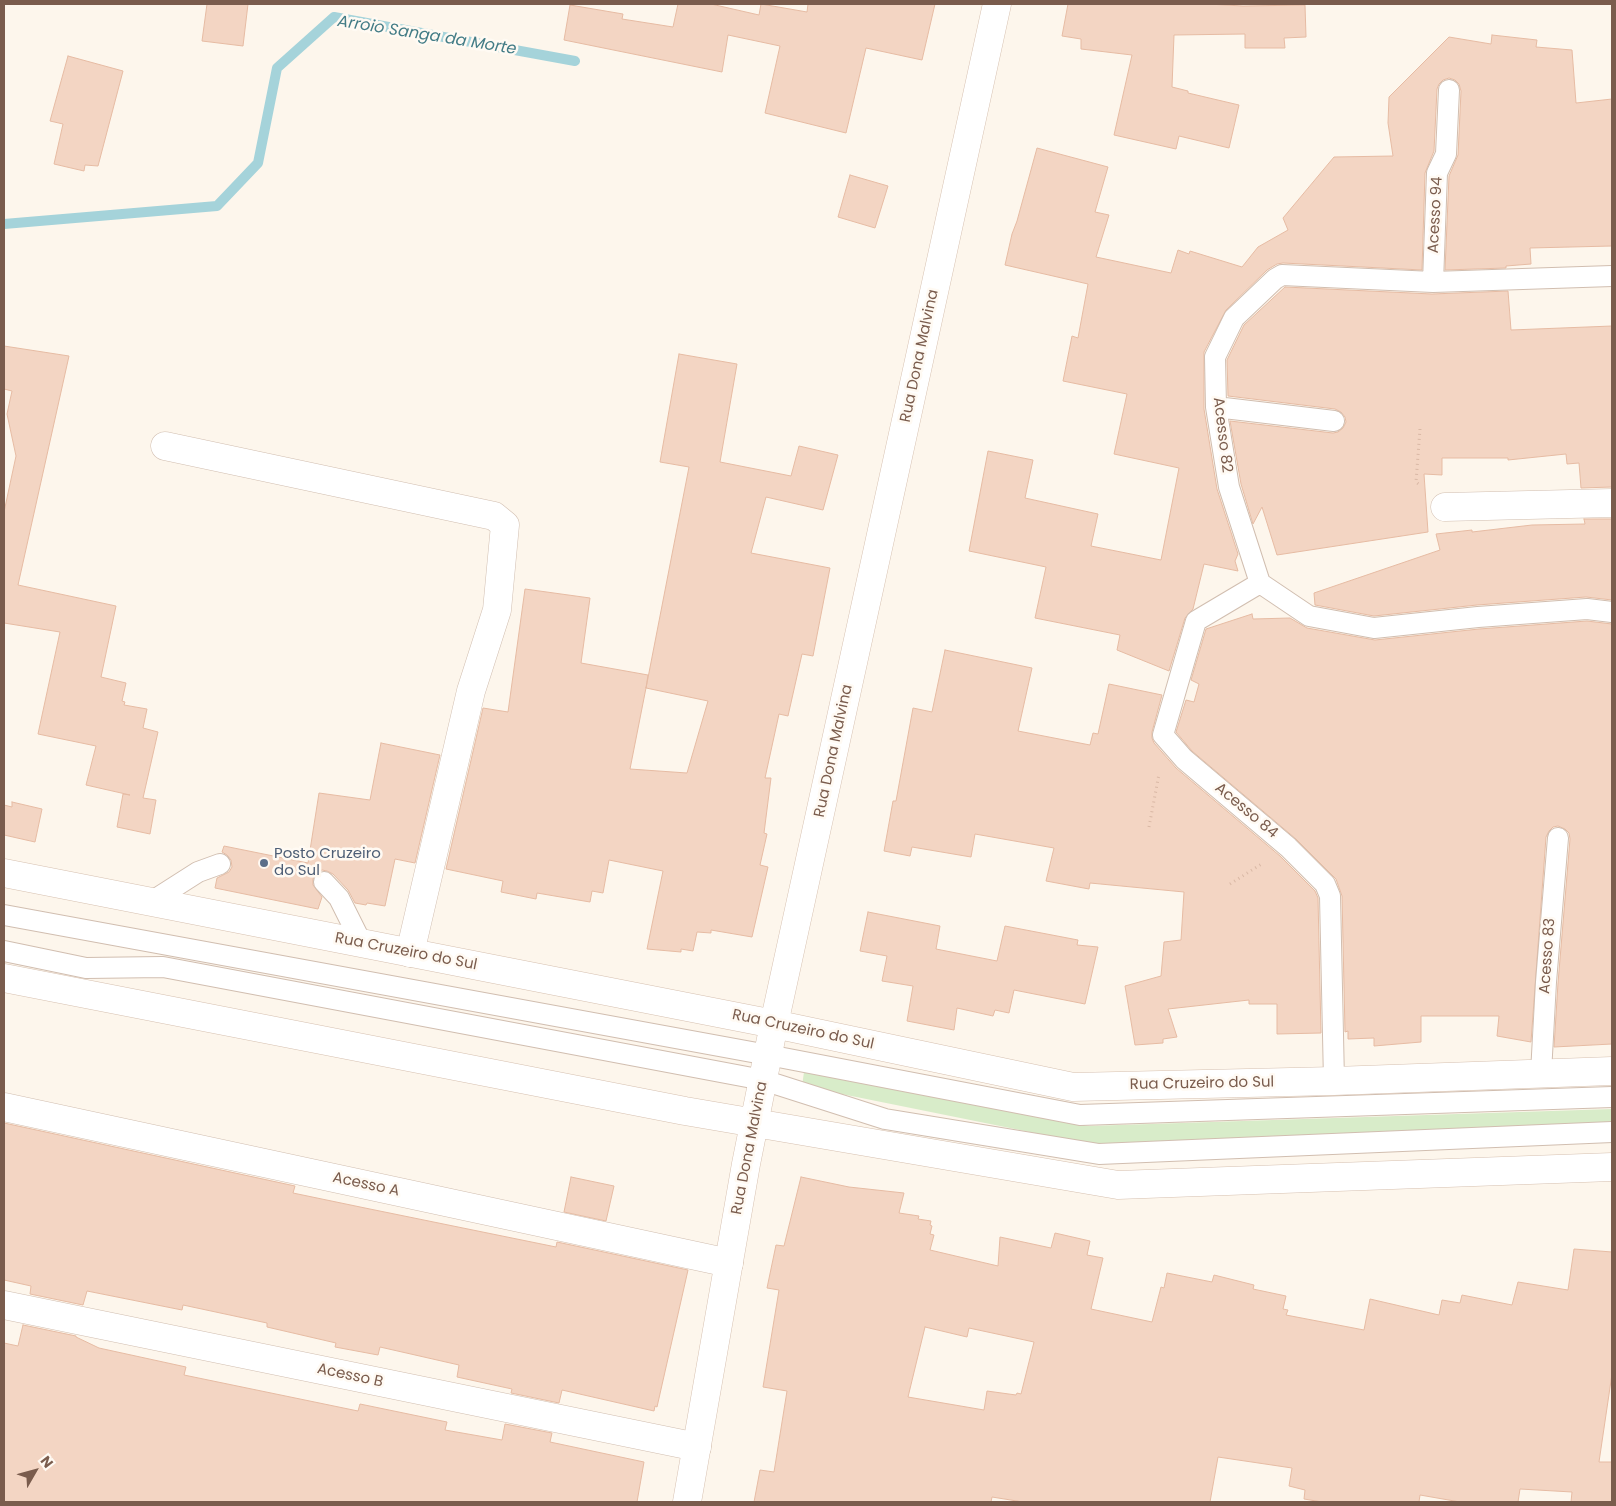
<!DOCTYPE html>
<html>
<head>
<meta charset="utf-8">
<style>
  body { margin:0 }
  #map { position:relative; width:1616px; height:1506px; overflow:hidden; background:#fdf6ec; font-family:Poppins,sans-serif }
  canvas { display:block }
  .frame { position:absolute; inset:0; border:5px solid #7a5c4d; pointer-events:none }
  .north { position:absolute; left:10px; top:1446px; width:50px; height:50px; -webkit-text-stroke:4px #fffaf3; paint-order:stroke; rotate:52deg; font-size:14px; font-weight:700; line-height:20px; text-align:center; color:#7a5c4d }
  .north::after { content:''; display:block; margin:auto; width:18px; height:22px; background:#7a5c4d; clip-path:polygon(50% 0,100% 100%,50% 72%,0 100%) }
</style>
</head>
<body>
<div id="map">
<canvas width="1616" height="1506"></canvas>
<div class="frame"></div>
<div class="north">N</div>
</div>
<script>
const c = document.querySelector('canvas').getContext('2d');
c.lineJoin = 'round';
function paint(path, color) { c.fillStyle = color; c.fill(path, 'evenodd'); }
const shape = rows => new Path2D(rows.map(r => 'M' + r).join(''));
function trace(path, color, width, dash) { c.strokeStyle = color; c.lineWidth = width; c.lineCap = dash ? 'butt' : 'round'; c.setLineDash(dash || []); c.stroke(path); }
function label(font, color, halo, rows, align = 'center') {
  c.font = font + ' Poppins,sans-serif'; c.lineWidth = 5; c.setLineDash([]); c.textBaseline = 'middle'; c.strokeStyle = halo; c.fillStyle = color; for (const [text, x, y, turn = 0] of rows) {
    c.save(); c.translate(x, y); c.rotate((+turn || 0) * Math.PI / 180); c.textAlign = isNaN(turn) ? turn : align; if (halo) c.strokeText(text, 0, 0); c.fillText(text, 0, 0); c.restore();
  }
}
paint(shape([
  [804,1072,1088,1126,1612,1109,1612,1123,1094,1145,802,1086]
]), '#d8ecc9');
trace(shape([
  [4,224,217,206,258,163,277,68,334,17,575,61]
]), '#a5d3da', 10);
const building = shape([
  [207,4,248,4,243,46,202,41,207,4],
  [678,4,711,4,759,15,761,4,807,12,808,4,935,4,922,60,866,48,846,133,765,113,780,46,728,35,722,72,564,40,570,5,623,14,622,19,673,27,678,4],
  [1068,4,1208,4,1243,6,1305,5,1306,37,1284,38,1285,48,1245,48,1245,34,1174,35,1172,87,1188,91,1188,93,1239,105,1229,148,1179,136,1176,149,1114,135,1132,55,1081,49,1081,39,1062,36,1068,4],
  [1492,35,1537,40,1536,47,1572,50,1576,103,1612,99,1612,246,1530,248,1531,264,1506,266,1506,268,1445,270,1449,176,1458,155,1461,91,1459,84,1455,80,1449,78,1443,80,1439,84,1437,89,1434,151,1425,173,1422,270,1283,263,1277,264,1267,270,1226,310,1204,352,1204,409,1217,489,1238,554,1235,561,1238,571,1204,564,1193,609,1185,618,1169,671,1117,650,1120,635,1035,618,1046,567,969,551,988,451,1033,460,1025,498,1098,514,1091,546,1161,560,1179,468,1114,454,1127,394,1063,381,1072,336,1078,338,1088,284,1005,265,1012,234,1017,221,1037,148,1108,167,1095,212,1109,215,1096,257,1171,273,1178,250,1189,254,1190,251,1242,267,1258,247,1288,230,1283,218,1334,157,1393,156,1388,123,1389,97,1449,37,1491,44,1492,35],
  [68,56,123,71,98,166,85,165,84,171,54,164,63,124,50,121,68,56],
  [850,175,888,186,875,228,838,217,850,175],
  [1285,287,1432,294,1508,291,1511,330,1612,326,1612,487,1581,488,1579,463,1567,464,1566,454,1508,460,1508,458,1442,458,1442,475,1424,474,1428,532,1277,555,1262,507,1253,524,1241,484,1230,421,1333,433,1338,432,1343,428,1346,422,1345,417,1341,412,1335,409,1228,396,1227,360,1244,325,1285,287],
  [4,346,69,356,18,585,116,606,101,677,126,683,122,701,125,702,124,705,147,709,143,728,158,732,143,798,156,800,150,834,117,827,123,794,130,795,86,785,96,746,38,734,60,632,4,623,4,512,16,456,7,414,12,391,4,389,4,346],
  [679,354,737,364,720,462,791,476,799,446,838,455,823,510,766,497,751,553,830,568,813,656,802,654,788,716,779,714,765,778,771,778,764,833,767,834,760,865,768,867,752,937,711,930,711,933,697,932,693,951,681,949,681,952,647,949,663,871,609,860,603,893,592,891,590,902,537,893,536,899,501,892,503,881,446,869,483,708,508,712,525,589,590,598,581,663,648,675,646,688,689,467,660,462,679,354],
  [646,688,708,701,687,773,630,769,646,688],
  [1584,519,1612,519,1612,600,1586,597,1477,605,1374,616,1315,605,1314,593,1440,550,1436,534,1472,530,1472,532,1532,525,1585,524,1584,519],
  [1252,614,1253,619,1290,618,1307,628,1375,640,1479,629,1587,621,1612,624,1612,1044,1554,1047,1558,983,1570,839,1569,833,1565,829,1558,826,1553,827,1549,831,1546,837,1531,1042,1497,1036,1499,1016,1421,1016,1421,1042,1374,1046,1374,1038,1348,1039,1348,1031,1345,1032,1342,896,1336,879,1296,839,1192,751,1176,732,1186,700,1194,702,1199,684,1191,680,1206,629,1252,614],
  [945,650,1032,668,1018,731,1090,745,1093,733,1098,734,1109,684,1162,695,1152,732,1152,738,1154,743,1176,768,1280,856,1315,891,1318,898,1321,1033,1277,1034,1277,1004,1249,1004,1249,1000,1168,1009,1177,1037,1163,1039,1163,1043,1135,1045,1125,986,1161,976,1164,942,1181,940,1184,892,1090,883,1089,889,1046,881,1054,848,975,834,971,857,912,847,910,856,884,851,893,801,896,801,913,708,932,712,945,650],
  [381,743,440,755,415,863,395,859,385,906,367,903,366,905,355,903,348,890,333,874,327,871,322,870,316,873,313,879,313,885,322,897,318,909,215,888,217,878,229,872,232,867,231,860,227,855,222,852,224,846,308,863,319,793,370,800,381,743],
  [12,802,42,809,35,842,4,835,4,805,12,807,12,802],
  [868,912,940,926,936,949,997,961,1005,926,1078,940,1077,945,1098,947,1085,1004,1014,990,1009,1013,995,1010,993,1016,957,1008,954,1030,907,1021,913,986,882,981,887,956,860,951,868,912],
  [4,1123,295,1186,293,1193,365,1208,556,1247,557,1242,688,1270,657,1407,655,1406,654,1411,562,1390,559,1403,511,1393,512,1389,457,1377,459,1365,380,1347,378,1355,335,1347,336,1343,267,1327,267,1323,183,1305,182,1310,87,1291,83,1305,30,1294,31,1286,4,1280,4,1123],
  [571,1177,614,1186,606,1221,564,1212,571,1177],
  [801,1177,849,1187,904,1193,899,1213,919,1216,918,1219,931,1221,930,1225,932,1226,930,1234,934,1235,930,1250,998,1266,1000,1237,1051,1248,1055,1233,1090,1241,1087,1255,1103,1258,1091,1309,1152,1322,1161,1287,1164,1288,1167,1273,1212,1282,1214,1275,1254,1285,1253,1289,1286,1296,1283,1309,1288,1310,1286,1315,1364,1330,1370,1299,1439,1315,1442,1300,1460,1303,1462,1295,1512,1305,1518,1282,1568,1290,1574,1249,1612,1252,1612,1374,1599,1462,1612,1462,1612,1502,1571,1502,1572,1492,1520,1489,1518,1502,1460,1502,1420,1495,1419,1502,1322,1502,1304,1499,1305,1490,1289,1486,1292,1468,1218,1457,1210,1502,1023,1502,992,1497,991,1502,754,1502,760,1470,774,1472,787,1391,763,1387,779,1290,767,1288,776,1245,784,1246,801,1177],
  [925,1327,967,1337,969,1328,1034,1342,1021,1394,1017,1393,1016,1395,987,1391,984,1410,908,1397,925,1327],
  [23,1325,76,1336,76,1337,99,1348,186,1367,184,1375,358,1411,360,1404,447,1422,445,1430,502,1440,505,1424,552,1433,550,1442,644,1462,637,1502,4,1502,4,1343,18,1346,23,1325]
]);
paint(building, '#f3d5c3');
trace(building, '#e6bba3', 1);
const lane = shape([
  [1612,276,1433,282,1282,275,1275,279,1234,318,1215,357,1216,407,1229,487,1260,583,1309,616,1374,628,1478,617,1587,609,1612,612],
  [1433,282,1437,173,1446,154,1449,90],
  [1216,407,1334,421],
  [1260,583,1196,621,1163,735,1184,759,1288,847,1325,884,1330,896,1334,1081],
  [324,882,339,898,362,944],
  [151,902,198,872,220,864],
  [4,915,768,1055,1080,1115,1612,1097],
  [4,951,86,968,163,967,763,1080,885,1119,1099,1154,1612,1132],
  [1541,1073,1546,982,1558,838]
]);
const street = shape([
  [165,446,494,516,505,525,497,610,471,691,410,953],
  [1445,507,1612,503],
  [4,1107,729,1263],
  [4,1305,697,1447]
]);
const secondary = shape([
  [4,873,774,1024,1073,1087,1334,1081,1612,1071],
  [4,978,685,1111,1118,1185,1612,1167],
  [687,1502,746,1164,774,1024,997,4]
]);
trace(lane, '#d1beb0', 22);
trace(street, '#d1beb0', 29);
trace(secondary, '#d6c0b0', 29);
trace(shape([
  [1420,429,1416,482,1421,486],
  [1149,827,1159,774],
  [1230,884,1263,863]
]), '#d9b8a5', 3, [1, 4]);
trace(lane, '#fff', 20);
trace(street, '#fff', 28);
trace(secondary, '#fff', 28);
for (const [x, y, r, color] of [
  [264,863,5,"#5c6f8a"]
]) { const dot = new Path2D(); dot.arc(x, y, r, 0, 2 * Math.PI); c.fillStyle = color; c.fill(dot); trace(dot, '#fffaf3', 2); }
label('15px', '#7a5c4d', '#fffaf3', [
  ["Acesso 94",1436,215,-87],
  ["Rua Dona Malvina",920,356,-78],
  ["Acesso 82",1222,435,83],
  ["Rua Dona Malvina",834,751,-78],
  ["Acesso 84",1246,811,40],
  ["Rua Cruzeiro do Sul",406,952,11],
  ["Acesso 83",1548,956,-86],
  ["Rua Cruzeiro do Sul",803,1030,12],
  ["Rua Cruzeiro do Sul",1202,1084,-1],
  ["Rua Dona Malvina",750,1148,-79],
  ["Acesso A",366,1185,12],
  ["Acesso B",350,1376,12]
]);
label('15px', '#4e5e75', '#fffaf3', [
  ["Posto Cruzeiro",274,854],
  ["do Sul",274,871]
], 'left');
label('italic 16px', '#437c86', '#fffaf3', [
  ["Arroio Sanga da Morte",427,36,9]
]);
</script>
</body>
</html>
